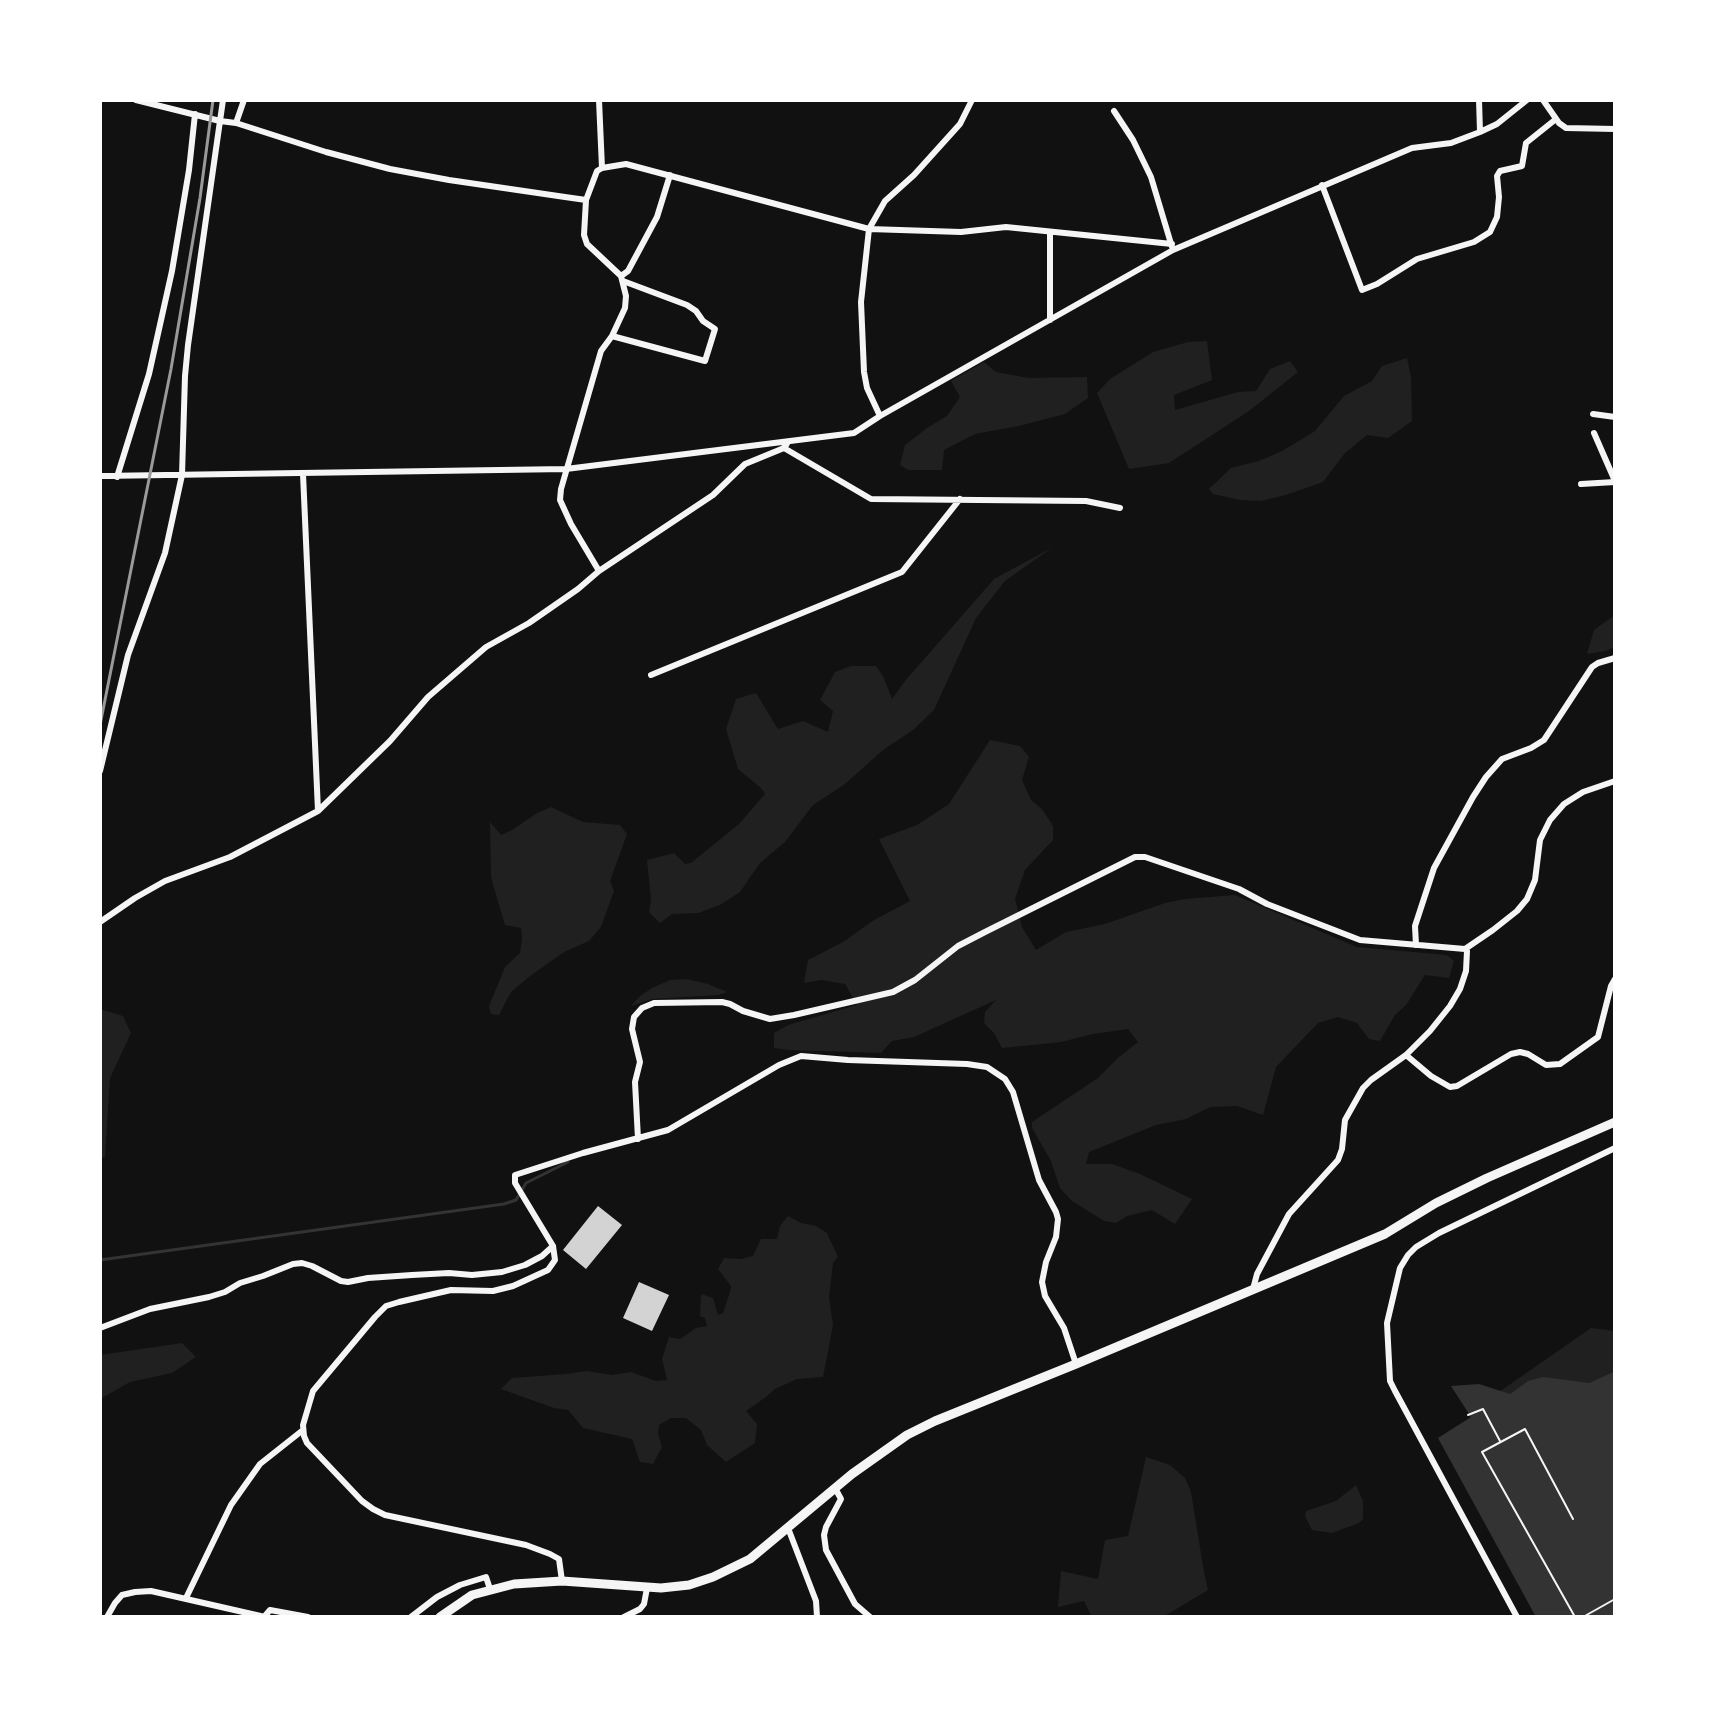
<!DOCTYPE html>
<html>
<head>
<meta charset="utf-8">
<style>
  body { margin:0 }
  #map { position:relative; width:1715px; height:1717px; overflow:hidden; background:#111; font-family:Barlow,sans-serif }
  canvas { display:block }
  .frame { position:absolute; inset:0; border:102px solid #fff; pointer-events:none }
</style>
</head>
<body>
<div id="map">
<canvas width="1715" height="1717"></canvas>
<div class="frame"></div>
</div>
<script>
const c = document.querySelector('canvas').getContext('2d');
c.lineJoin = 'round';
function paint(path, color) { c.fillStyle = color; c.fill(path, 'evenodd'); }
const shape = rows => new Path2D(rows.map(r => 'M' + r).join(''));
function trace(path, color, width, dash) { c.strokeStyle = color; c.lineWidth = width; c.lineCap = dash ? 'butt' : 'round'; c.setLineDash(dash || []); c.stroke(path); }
paint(shape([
  [1207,341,1212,380,1174,395,1175,410,1238,392,1256,391,1270,369,1290,361,1298,372,1249,411,1169,463,1129,469,1097,393,1110,379,1153,352,1188,342],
  [1407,358,1411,377,1412,421,1388,438,1367,435,1345,453,1323,482,1286,495,1261,501,1240,500,1213,494,1209,489,1231,468,1259,461,1282,451,1315,431,1344,396,1372,381,1382,366],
  [984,362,996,372,1029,378,1087,377,1088,398,1065,414,1019,426,975,434,944,450,942,470,908,470,900,465,905,445,927,428,947,416,960,397,951,381],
  [1053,547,1005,581,976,618,934,710,913,730,883,750,845,784,813,805,785,842,760,863,740,892,720,905,698,913,672,914,660,923,649,912,651,900,647,860,674,853,685,864,691,863,740,823,765,794,761,788,738,769,726,729,736,699,756,693,778,729,803,721,828,732,833,711,820,700,835,672,851,666,876,666,884,678,892,699,905,681,994,579],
  [1615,615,1615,647,1605,651,1587,654,1594,630],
  [990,740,1020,746,1029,757,1022,780,1031,800,1042,809,1053,826,1053,840,1025,870,1015,899,1022,927,1036,950,1066,932,1105,924,1165,903,1185,899,1235,895,1357,947,1447,955,1454,961,1449,978,1425,975,1406,1005,1395,1015,1380,1041,1369,1039,1357,1023,1338,1017,1318,1023,1276,1067,1263,1115,1237,1106,1210,1107,1186,1119,1156,1125,1089,1152,1086,1164,1112,1164,1140,1174,1192,1199,1175,1224,1152,1210,1127,1216,1116,1223,1104,1221,1072,1201,1060,1188,1051,1161,1032,1128,1032,1122,1098,1078,1119,1057,1138,1042,1128,1029,1093,1034,1061,1042,1002,1048,994,1033,984,1023,985,1012,996,1000,914,1037,892,1041,881,1053,789,1050,774,1048,774,1033,788,1025,857,1005,845,984,821,980,804,983,808,960,843,942,874,920,910,901,879,839,917,825,949,804],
  [551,807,583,822,620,825,627,834,610,881,614,891,601,927,589,941,564,952,530,976,511,992,499,1015,491,1014,489,1006,505,967,520,953,522,939,521,928,505,925,494,888,491,876,490,822,501,835,512,830,537,813],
  [686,979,708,984,727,992,718,995,652,999,631,1006,640,996,652,988,670,980],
  [100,1009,123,1016,131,1033,110,1078,105,1157,100,1159],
  [788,1216,801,1223,816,1226,827,1233,838,1257,833,1263,829,1298,833,1325,823,1377,797,1379,775,1389,766,1397,746,1411,757,1424,755,1443,726,1462,707,1445,701,1430,686,1418,671,1418,659,1425,658,1433,662,1447,653,1464,640,1462,632,1439,583,1428,568,1410,554,1408,501,1389,512,1378,566,1374,587,1371,612,1375,631,1372,656,1381,667,1380,662,1359,669,1337,680,1339,696,1328,707,1326,705,1318,700,1316,701,1294,713,1298,718,1315,723,1313,730,1292,731,1286,718,1269,724,1258,741,1259,753,1256,761,1239,777,1239,780,1226],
  [1591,1328,1615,1331,1615,1371,1589,1383,1528,1381,1510,1394,1496,1394],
  [182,1343,196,1357,172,1373,130,1382,100,1399,100,1355],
  [1146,1457,1170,1465,1185,1478,1191,1492,1204,1572,1208,1590,1163,1617,1092,1617,1084,1601,1058,1607,1061,1571,1098,1579,1105,1540,1128,1536],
  [1356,1485,1363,1501,1363,1519,1359,1523,1332,1533,1312,1530,1305,1516,1306,1511,1336,1501]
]), '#202020');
paint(shape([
  [1615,1371,1615,1617,1536,1617,1438,1438,1471,1417,1451,1386,1479,1384,1510,1394,1528,1381,1543,1377,1589,1383]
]), '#333');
trace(shape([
  [100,1260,504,1204,516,1200,526,1183,568,1162]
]), '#333', 3);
paint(shape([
  [598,1206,622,1225,586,1269,563,1250],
  [639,1282,669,1295,652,1331,623,1318]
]), '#d3d3d3');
trace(shape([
  [1468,1415,1483,1409,1500,1441],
  [1573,1519,1525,1429,1482,1452,1575,1617],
  [1583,1617,1615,1599]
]), '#f5f5f5', 2);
trace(shape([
  [136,100,220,121,236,123,326,152,390,169,449,180,565,197,586,200,597,171,602,168,626,164,869,229,961,232,1006,227,1172,244],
  [599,100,602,168],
  [1479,100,1480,132],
  [1543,100,1559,123,1566,128,1615,129],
  [1114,111,1133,140,1151,177,1172,247],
  [236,123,244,100],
  [1322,185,1362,290,1377,284,1417,259,1474,242,1490,232,1497,217,1499,197,1497,176,1500,171,1522,166,1526,143,1556,119],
  [586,200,584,235,587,244,621,276,626,296,625,308,612,336,601,351,561,489,560,500,571,524,599,571],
  [621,276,628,271,657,217,670,175],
  [1050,320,1050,232],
  [612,336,705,361,715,329,703,321,696,311,687,305,623,281],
  [1593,414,1615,417],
  [880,416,867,388,864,372,861,302,869,229,885,201,914,175,960,124,972,100],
  [1594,433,1615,481],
  [784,448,871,499,1086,501,1120,508],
  [303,474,318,811],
  [100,476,566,469,854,433,880,416,1173,250,1412,148,1451,143,1480,132,1497,124,1527,100],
  [117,477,149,374,172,271,189,170,195,114],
  [1581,484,1615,482],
  [651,675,902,572,960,499],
  [100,771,128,655,165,553,182,475,185,376,188,345,223,100],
  [100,922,135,898,165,881,230,857,318,811,390,741,428,697,486,647,529,623,578,589,599,571,713,495,745,464,784,448,788,442],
  [1416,945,1415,926,1434,868,1473,797,1486,777,1502,759,1531,748,1544,740,1592,667,1598,663,1615,658],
  [1465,949,1493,930,1517,911,1527,899,1535,880,1540,840,1550,820,1564,804,1583,792,1615,781],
  [1406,1055,1431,1076,1450,1087,1457,1086,1511,1054,1520,1052,1528,1054,1546,1065,1560,1064,1598,1037,1611,986,1615,979],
  [638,1139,635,1082,640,1062,632,1029,634,1017,642,1008,654,1003,722,1002,730,1004,743,1011,770,1019,794,1015,893,992,915,980,958,946,985,932,1135,857,1145,857,1239,889,1267,904,1360,940,1465,949,1467,951,1466,971,1460,989,1450,1006,1430,1031,1406,1055,1371,1080,1363,1088,1345,1120,1342,1149,1338,1160,1289,1214,1257,1274,1253,1289],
  [100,1328,150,1309,209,1297,225,1292,240,1283,263,1276,293,1264,302,1263,312,1266,341,1281,348,1282,368,1278,412,1275,449,1273,472,1275,502,1272,525,1265,542,1256,553,1246],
  [835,1488,841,1499,826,1527,824,1535,826,1550,855,1604,870,1617],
  [788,1528,816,1601,817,1617],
  [562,1581,559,1559,550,1554,526,1545,385,1515,373,1509,362,1501,307,1443,304,1436,303,1425,313,1391,375,1317,386,1306,399,1302,451,1290,493,1291,513,1286,548,1270,555,1260,553,1246,515,1183,515,1175,583,1153,668,1130,779,1065,801,1056,848,1060,967,1064,987,1067,1005,1079,1013,1092,1039,1180,1056,1212,1058,1219,1056,1237,1046,1262,1042,1282,1045,1296,1064,1328,1076,1364],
  [186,1598,231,1505,260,1464,303,1430],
  [107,1617,115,1603,122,1595,135,1592,151,1591,265,1617],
  [264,1617,270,1610,308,1617],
  [411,1617,437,1597,460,1585,486,1577,490,1589],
  [624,1617,640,1609,644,1604,647,1588],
  [1517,1617,1395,1391,1390,1381,1387,1323,1400,1268,1408,1255,1416,1247,1439,1233,1615,1148]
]), '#f5f5f5', 6);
trace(shape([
  [440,1617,472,1595,514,1584,562,1581,661,1588,689,1585,713,1577,750,1559,852,1474,907,1435,935,1421,1076,1364,1385,1234,1436,1203,1487,1178,1615,1122]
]), '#f5f5f5', 9);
trace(shape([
  [100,725,171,369,200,198,213,100]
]), '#9a9a9a', 3);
</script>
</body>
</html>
